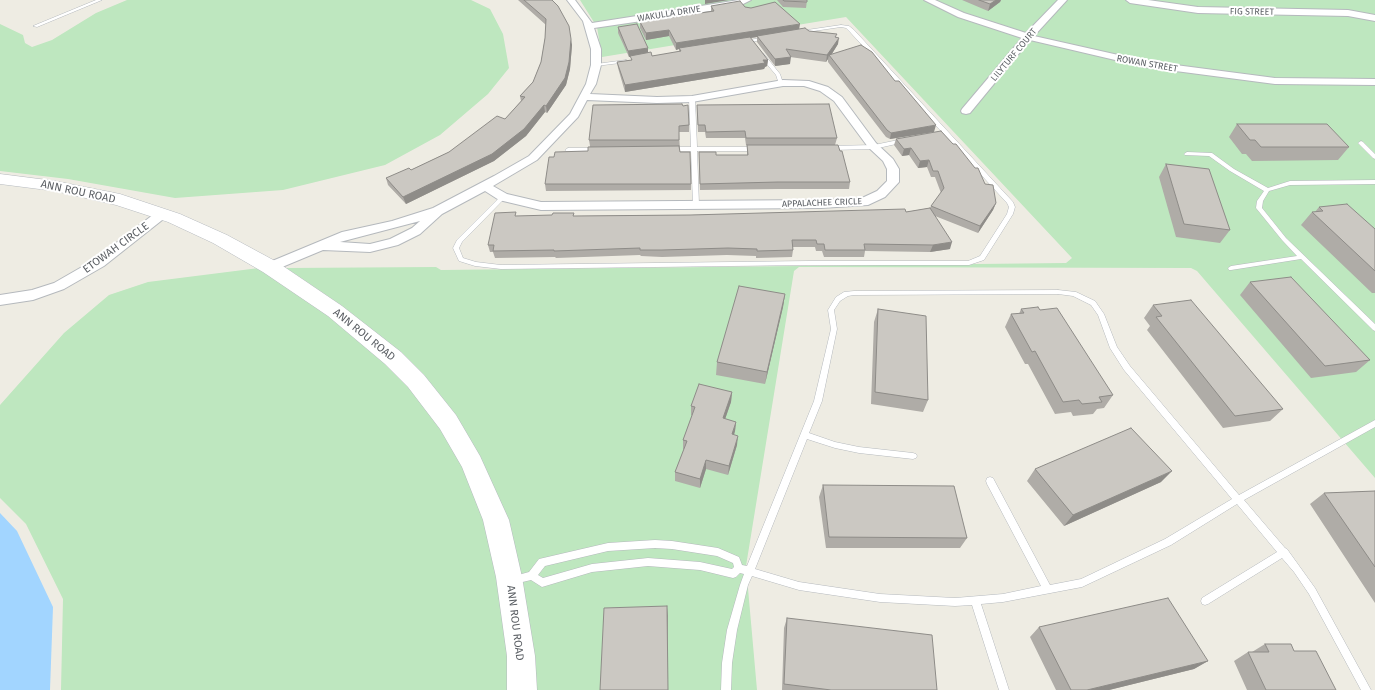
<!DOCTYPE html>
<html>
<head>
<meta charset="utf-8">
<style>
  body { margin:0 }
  canvas { display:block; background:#eeece3 }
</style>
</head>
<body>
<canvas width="1375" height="690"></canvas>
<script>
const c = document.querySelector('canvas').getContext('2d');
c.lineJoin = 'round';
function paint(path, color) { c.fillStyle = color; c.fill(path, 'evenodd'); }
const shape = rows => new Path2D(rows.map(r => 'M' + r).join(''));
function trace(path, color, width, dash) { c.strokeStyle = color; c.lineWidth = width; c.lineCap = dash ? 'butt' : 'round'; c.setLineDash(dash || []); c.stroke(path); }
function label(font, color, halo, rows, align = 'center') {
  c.font = font + ' "Fira Sans",sans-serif'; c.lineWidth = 4; c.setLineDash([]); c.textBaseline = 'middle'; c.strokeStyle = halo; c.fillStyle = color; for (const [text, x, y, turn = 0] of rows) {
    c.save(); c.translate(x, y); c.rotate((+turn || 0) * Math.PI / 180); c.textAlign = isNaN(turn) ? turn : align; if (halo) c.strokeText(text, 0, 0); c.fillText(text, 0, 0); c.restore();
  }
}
paint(shape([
  [127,0,471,0,490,9,503,34,509,68,488,94,440,135,385,165,283,190,175,198,68,179,0,171,0,24,23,35,25,43,32,47,52,40,96,13],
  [580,0,1375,0,1375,478,1197,271,1191,268,799,267,794,271,746,566,757,690,533,690,505,515,399,352,342,306,286,268,436,267,441,270,1066,263,1072,258,846,17,602,57,597,27],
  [259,268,329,316,386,363,408,387,440,427,464,468,487,525,500,581,510,690,61,690,63,599,26,524,0,498,0,405,64,333,109,295,148,282]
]), '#bee7bf');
paint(shape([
  [0,513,17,531,53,607,50,690,0,690]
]), '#a2d5ff');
const lane = shape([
  [96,0,102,0,37,27,33,26,96,0],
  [841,25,849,26,854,30,1013,202,1015,207,1013,214,984,260,969,265,808,265,501,269,475,266,459,261,453,248,457,240,501,196,503,195,505,196,505,198,462,242,459,248,463,258,476,262,501,265,808,261,968,261,980,256,1007,214,1009,207,1007,203,850,32,846,28,841,27,800,33,798,32,800,31,841,25],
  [767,37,769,38,769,39,743,43,741,42,743,41,767,37],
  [760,54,764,54,780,74,783,83,783,84,779,84,776,75,760,56,760,54],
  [626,60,628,61,628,62,596,66,594,65,596,64,626,60],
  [692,97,695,99,697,147,755,147,758,149,755,151,697,151,699,205,696,207,693,205,691,151,672,151,669,149,672,147,691,147,689,99,692,97],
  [903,139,905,140,905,142,874,149,830,150,827,148,830,146,874,145,903,139],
  [1361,141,1363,142,1375,154,1375,159,1373,158,1358,143,1361,141],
  [568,148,597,148,600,150,597,152,566,151,565,150,568,148],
  [1187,152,1212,153,1234,169,1268,188,1290,181,1375,180,1375,184,1290,185,1269,191,1263,201,1262,208,1286,238,1375,324,1375,331,1373,330,1301,259,1231,270,1229,270,1228,268,1231,266,1297,256,1282,240,1256,208,1257,201,1264,191,1230,171,1209,156,1185,155,1184,154,1187,152],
  [1058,290,1076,292,1095,301,1104,314,1117,347,1130,366,1239,495,1375,420,1375,427,1244,500,1285,548,1287,549,1315,588,1371,690,1361,690,1309,594,1294,572,1282,558,1208,604,1205,605,1202,604,1201,601,1202,598,1277,552,1237,504,1171,545,1082,587,1003,602,981,604,1009,690,999,690,972,605,955,606,880,602,799,590,752,576,748,585,737,630,732,663,731,690,721,690,722,663,727,630,740,585,744,574,740,573,736,577,733,578,700,570,648,566,592,572,542,587,531,580,514,584,511,583,510,580,511,577,529,572,539,559,608,543,655,540,672,541,718,548,739,557,742,565,747,566,814,401,831,329,828,310,836,297,844,292,854,291,1058,290],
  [1058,294,1073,296,1091,305,1098,315,1110,348,1124,370,1232,499,1165,539,1081,579,1050,585,993,478,990,477,987,478,986,481,987,484,1041,586,1003,594,955,598,880,594,799,582,755,569,807,439,835,448,859,453,913,459,916,458,917,456,916,454,913,453,859,447,835,442,809,433,822,401,837,329,834,310,840,301,848,296,854,295,1058,294],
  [655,548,672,549,717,556,733,563,734,567,732,569,700,562,648,558,592,564,543,578,538,575,545,566,608,551,655,548]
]);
const street = shape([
  [567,0,575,0,592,23,739,0,751,0,737,7,594,28,601,49,601,65,596,84,590,94,657,97,692,96,783,80,809,81,828,87,842,97,876,143,893,159,899,169,899,182,885,197,868,205,821,208,541,210,499,200,485,191,442,214,420,234,398,245,370,252,323,250,275,270,265,270,264,267,265,264,342,232,392,221,433,208,494,176,529,156,570,114,586,84,591,65,591,49,583,21,567,0],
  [783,86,804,86,820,91,834,101,868,147,883,161,887,169,887,181,877,191,862,198,821,200,541,202,507,194,493,186,537,160,578,117,587,100,657,103,692,102,783,86],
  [420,221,412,228,390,239,370,244,340,242,420,221],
  [924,0,935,0,964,13,1026,33,1058,0,1067,0,1034,36,1145,61,1275,78,1375,79,1375,85,1275,84,1145,67,1030,40,970,113,966,114,962,113,961,111,962,109,1022,38,958,17,924,0],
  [1126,0,1148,0,1198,7,1348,10,1375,15,1375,21,1348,16,1198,13,1130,3,1126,0],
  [162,210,166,211,168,214,166,217,104,266,64,289,33,300,0,305,0,295,32,290,54,283,94,260,158,211,162,210]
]);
const secondary = shape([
  [0,174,55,181,120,194,180,214,227,235,277,262,342,306,401,352,424,375,456,415,480,456,509,520,522,577,535,656,537,690,507,690,507,656,496,577,483,520,462,467,440,429,408,387,385,364,328,316,263,272,213,243,168,222,116,205,55,191,0,184,0,174]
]);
trace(lane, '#b5b9bd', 1);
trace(street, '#b5b9bd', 2);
trace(secondary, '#b6babf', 1);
paint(lane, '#fff');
paint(street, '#fff');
paint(secondary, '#fff');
paint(shape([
  [518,0,552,0,572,45,570,69,566,85,547,113,545,112,526,136,494,161,406,204,388,185,386,178,411,170,449,152,505,119,521,101,520,96,533,82,541,62,545,38,546,25],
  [777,0,807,0,806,8,783,7],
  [962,0,1001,0,1000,2,988,11],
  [711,6,745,7,799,29,837,37,838,44,831,55,934,132,890,139,886,137,828,62,828,59,826,62,790,57,790,64,775,66,757,42,757,37,750,38,768,60,767,66,765,67,764,69,625,92,618,68,617,62,631,60,631,57,629,57,618,33,618,27,652,56,679,52,679,49,676,50,669,36,646,40,640,28,640,22,711,12],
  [697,105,837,138,835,145,746,145,745,138,706,138,705,132,698,132],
  [683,106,689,125,689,132,679,132,680,152,691,184,691,190,546,191,545,184,554,157,588,151,590,146,589,140],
  [1237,124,1349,147,1338,160,1252,161,1246,154,1242,154,1229,137],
  [896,139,985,184,996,203,993,210,978,233,935,216,950,249,930,252,865,251,864,257,824,257,822,251,816,251,815,247,793,247,793,250,792,257,756,258,756,256,727,255,662,257,641,256,640,255,556,258,555,257,495,258,493,252,490,252,488,245,517,216,574,216,690,215,906,212,930,208,931,206,941,193,935,177,931,177,927,167,918,168,909,155,902,156,894,145],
  [747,145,840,151,850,182,849,189,778,189,700,190,699,152,716,155,747,155],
  [1166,164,1230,230,1220,243,1176,237,1159,177],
  [1319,207,1375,229,1375,293,1372,293,1301,225,1312,212,1315,212],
  [1250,282,1370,360,1356,372,1311,378,1240,295],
  [785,294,783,307,765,384,716,375,717,362],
  [1153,305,1283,409,1270,421,1223,428,1147,330,1150,326,1144,318],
  [878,309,928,400,923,412,871,404,874,322],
  [1021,309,1040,310,1113,395,1104,408,1097,409,1093,414,1073,416,1071,412,1055,414,1028,364,1025,364,1005,327,1011,314,1019,314],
  [732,392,731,402,725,419,736,422,735,431,734,435,737,445,728,475,706,469,700,488,675,481,675,472,684,449,683,449,683,440,692,415,691,415,691,406],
  [1035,469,1161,482,1064,526,1027,481],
  [823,485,967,538,960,548,826,548,819,497],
  [1375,491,1375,603,1310,504,1324,493],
  [787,618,937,690,782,690,784,628],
  [1039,627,1208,661,1194,669,1109,690,1056,690,1030,637],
  [1265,644,1294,651,1336,690,1247,690,1234,661,1248,652,1252,652]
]), '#afaca7');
paint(shape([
  [705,0,729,0,705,4],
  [996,0,1001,0,1000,2,988,11,990,4],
  [800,24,799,30,757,36,757,37,679,49,679,48,679,49,676,50,676,43],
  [669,30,669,36,646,40,646,33],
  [839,38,838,44,830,57,829,55,828,59,826,62,827,55],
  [571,39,572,45,570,69,566,85,547,113,546,106],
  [648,48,648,54,630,56,631,57,629,57,628,51],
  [791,57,790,64,775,66,775,59],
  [763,60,768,60,767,66,765,67,764,69,625,92,625,85],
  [544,105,545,112,526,136,494,161,406,204,403,197],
  [936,125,934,132,890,139,891,133],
  [911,148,909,155,902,156,904,149],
  [929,160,927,167,918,168,920,161],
  [996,203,993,210,978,233,980,226],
  [952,242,950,249,930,252,933,245],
  [785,294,783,307,765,384,767,372],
  [732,392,731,402,722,428,723,418],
  [736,422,735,431,731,444,732,434],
  [738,436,737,445,728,475,729,466],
  [706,460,706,469,700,488,700,479],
  [1172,471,1161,482,1064,526,1073,515],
  [667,606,668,616,668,690],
  [1208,661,1194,669,1109,690,1087,690]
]), '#8e8c88');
const building = shape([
  [524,0,552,0,558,6,569,26,571,39,569,62,565,78,546,106,544,105,524,129,492,154,403,197,386,178,409,168,411,170,449,152,497,116,505,119,525,97,520,96,533,82,541,62,545,38,546,19,524,0],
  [783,0,807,0,807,2,784,1,783,0],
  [979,0,996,0,990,4,979,0],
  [740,1,745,7,751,8,775,2,800,24,676,43,669,30,646,33,640,22,714,11,711,6,740,1],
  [637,24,648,48,628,51,618,27,637,24],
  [805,28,809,31,837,34,835,37,839,38,827,55,786,49,791,57,775,59,757,36,805,28],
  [750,37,768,60,763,60,765,63,625,85,617,62,632,60,630,56,651,52,652,56,681,51,679,48,750,37],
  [861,45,872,52,895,81,899,81,936,125,891,133,887,130,829,55,861,45],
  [682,104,683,106,688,105,689,125,679,126,679,140,589,140,593,105,682,104],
  [829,104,837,138,746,138,745,131,706,132,705,125,698,125,697,105,829,104],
  [1237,124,1327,124,1349,147,1261,147,1255,140,1250,140,1237,124],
  [941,131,953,144,956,144,975,168,978,168,985,184,993,185,996,203,980,226,931,206,944,188,938,171,933,171,929,160,920,161,911,148,904,149,896,139,941,131],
  [747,145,838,145,840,151,842,151,850,182,778,182,700,184,699,152,716,152,716,155,748,155,747,145],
  [679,146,680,152,690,152,691,184,545,184,549,157,554,157,555,152,588,151,588,147,679,146],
  [1166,164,1209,169,1230,230,1184,224,1166,164],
  [1347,204,1375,229,1375,271,1312,212,1323,211,1319,207,1347,204],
  [930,208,952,242,933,245,864,244,865,250,825,250,824,244,817,244,816,240,792,240,793,250,757,251,757,249,728,248,662,250,640,250,640,248,554,251,554,250,493,251,494,245,488,245,495,213,516,212,515,216,552,215,553,213,574,213,573,216,690,215,905,209,906,212,930,208],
  [1291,277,1370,360,1325,366,1250,282,1291,277],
  [739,286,785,294,767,372,717,362,739,286],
  [1191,300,1283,409,1235,416,1156,317,1162,316,1153,305,1191,300],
  [1038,307,1040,310,1057,308,1113,395,1099,397,1102,402,1082,404,1079,400,1063,402,1035,351,1032,352,1011,314,1024,313,1021,309,1038,307],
  [878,309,926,316,928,400,875,392,878,309],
  [699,384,732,392,723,418,736,422,732,434,738,436,729,466,706,460,700,479,675,472,687,441,683,440,695,407,691,406,699,384],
  [1131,428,1172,471,1073,515,1035,469,1131,428],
  [823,485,954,486,967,538,829,537,823,485],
  [1375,491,1375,567,1324,493,1375,491],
  [1168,598,1208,661,1087,690,1071,690,1039,627,1168,598],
  [667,606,668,690,600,690,604,608,667,606],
  [787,618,932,635,937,690,831,690,784,684,787,618],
  [1265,644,1291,644,1294,651,1316,651,1336,690,1266,690,1248,652,1269,652,1265,644]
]);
paint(building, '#cbc8c2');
trace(building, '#8e8c88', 1);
label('9px', '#5b5f64', '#fff', [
  ["FIG STREET",1252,12,1],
  ["WAKULLA DRIVE",669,14,-9],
  ["LILYTURF COURT",1014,55,-50],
  ["ROWAN STREET",1147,64,10],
  ["APPALACHEE CRICLE",822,203,-2]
]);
label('11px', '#5b5f64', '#fff', [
  ["ANN ROU ROAD",78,192,12],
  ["ETOWAH CIRCLE",116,248,-36],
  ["ANN ROU ROAD",364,335,39],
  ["ANN ROU ROAD",515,623,83]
]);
</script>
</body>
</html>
